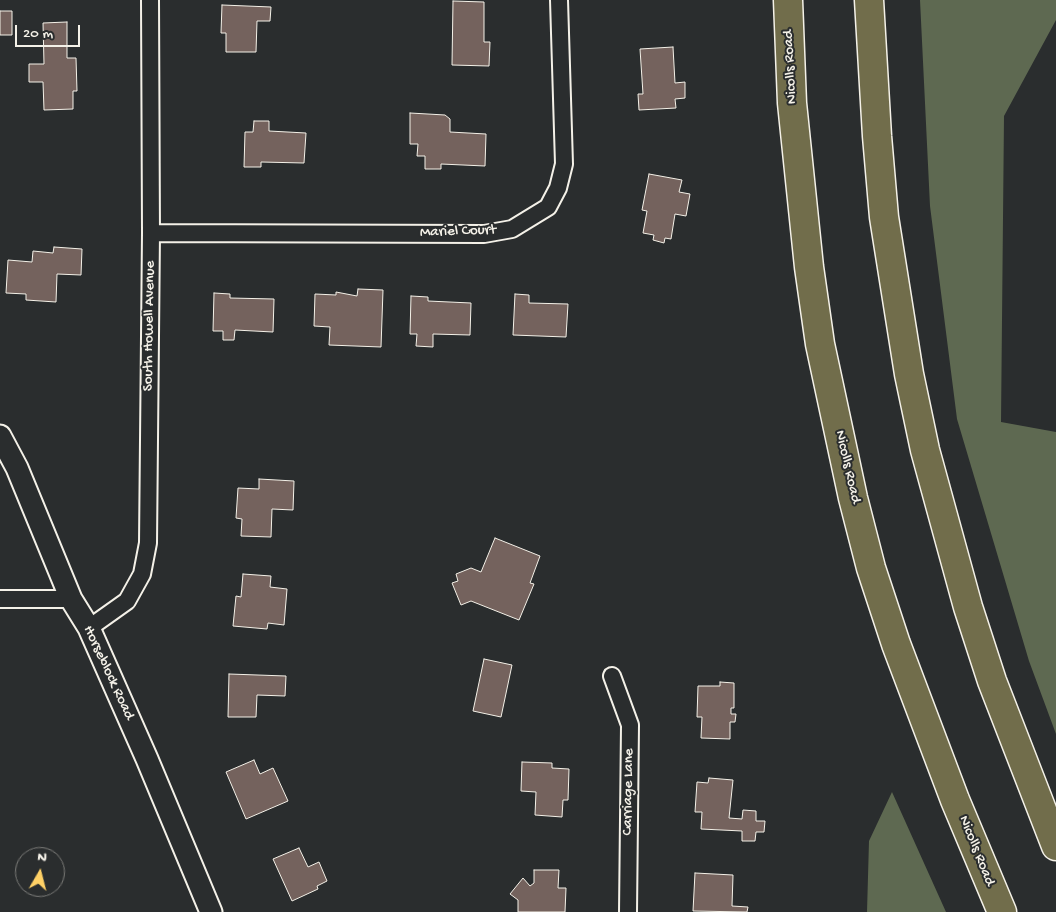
<!DOCTYPE html>
<html>
<head>
<meta charset="utf-8">
<style>
  body { margin:0 }
  #map { position:relative; width:1056px; height:912px; overflow:hidden; background:#2a2d2e; font-family:"Gochi Hand",sans-serif }
  canvas { display:block }
  .north { position:absolute; left:15px; top:847px; width:50px; height:50px; box-sizing:border-box; background:#2a2d2e; border:1px solid #7b7b78; border-radius:50%; rotate:8deg; font-size:14px; font-weight:700; line-height:20px; text-align:center; color:#f4f1e8 }
  .north::after { content:''; display:block; margin:auto; width:18px; height:22px; background:#ffd166; clip-path:polygon(50% 0,100% 100%,50% 72%,0 100%) }
  .scale { position:absolute; left:15px; top:25px; width:65px; height:22px; box-sizing:border-box; border:2px solid #f4f1e8; border-top:0; padding-left:6px; font-size:15px; line-height:18px; white-space:nowrap; color:#f4f1e8; -webkit-text-stroke:4px #2a2d2e; paint-order:stroke }
</style>
</head>
<body>
<div id="map">
<canvas width="1056" height="912"></canvas>
<div class="north">N</div>
<div class="scale">20 m</div>
</div>
<script>
const c = document.querySelector('canvas').getContext('2d');
c.lineJoin = 'round';
function paint(path, color) { c.fillStyle = color; c.fill(path, 'evenodd'); }
const shape = rows => new Path2D(rows.map(r => 'M' + r).join(''));
function trace(path, color, width, dash) { c.strokeStyle = color; c.lineWidth = width; c.lineCap = dash ? 'butt' : 'round'; c.setLineDash(dash || []); c.stroke(path); }
function label(font, color, halo, rows, align = 'center') {
  c.font = font + ' "Gochi Hand",sans-serif'; c.lineWidth = 4; c.setLineDash([]); c.textBaseline = 'middle'; c.strokeStyle = halo; c.fillStyle = color; for (const [text, x, y, turn = 0] of rows) {
    c.save(); c.translate(x, y); c.rotate((+turn || 0) * Math.PI / 180); c.textAlign = isNaN(turn) ? turn : align; if (halo) c.strokeText(text, 0, 0); c.fillText(text, 0, 0); c.restore();
  }
}
paint(shape([
  [920,0,1056,0,1056,20,1004,116,1001,422,1056,432,1056,734,1029,661,957,419,930,206],
  [892,792,946,912,867,912,869,841]
]), '#5e6951');
const building = shape([
  [453,1,484,2,484,42,490,42,489,66,452,65,453,1],
  [222,5,271,7,270,21,257,21,256,52,226,52,226,33,221,33,222,5],
  [0,11,12,11,12,35,0,35,0,11],
  [67,22,67,58,76,58,77,91,73,91,73,109,44,110,43,82,29,82,29,64,44,64,43,23,67,22],
  [673,47,675,83,685,82,685,98,675,99,676,108,639,110,638,94,643,94,640,49,673,47],
  [410,113,445,115,450,119,450,132,486,134,485,166,441,164,441,169,425,169,425,156,417,156,418,144,410,144,410,113],
  [254,121,269,121,269,131,306,133,304,163,261,162,261,167,244,167,245,132,253,132,254,121],
  [649,174,682,180,679,192,690,194,686,216,675,214,671,239,665,238,664,243,653,240,654,235,643,233,647,211,642,210,649,174],
  [54,247,82,249,81,275,57,274,56,302,26,300,26,294,6,293,8,260,32,262,33,251,53,253,54,247],
  [358,289,383,290,381,347,329,345,330,327,314,326,315,294,336,295,336,292,357,296,358,289],
  [214,293,230,294,230,298,274,299,273,332,235,330,234,340,223,340,223,331,213,331,214,293],
  [515,294,529,295,529,303,568,304,566,337,513,335,515,294],
  [411,296,428,297,428,301,471,303,470,335,433,334,433,347,416,346,417,334,410,334,411,296],
  [259,479,294,481,293,510,272,509,271,537,241,536,242,519,236,518,238,488,259,489,259,479],
  [495,538,540,556,530,583,534,584,519,620,471,601,461,605,452,583,458,581,456,574,471,568,481,572,495,538],
  [243,574,271,576,270,587,287,589,284,625,268,623,267,629,233,626,236,596,241,597,243,574],
  [484,659,512,665,501,717,473,711,484,659],
  [229,674,286,676,285,696,257,695,256,717,228,717,229,674],
  [720,682,734,683,734,708,731,708,731,714,736,714,735,722,730,722,730,739,701,738,702,717,697,717,698,686,720,686,720,682],
  [254,760,260,774,273,768,288,801,246,819,226,772,254,760],
  [522,762,552,763,552,768,569,769,568,800,563,800,562,817,535,815,536,792,521,791,522,762],
  [709,778,733,780,729,818,742,819,743,810,756,811,756,821,765,821,764,832,756,832,755,841,742,841,742,831,701,829,702,812,695,812,697,782,708,783,709,778],
  [299,848,308,867,319,862,327,881,317,886,318,889,292,901,273,859,299,848],
  [534,870,559,870,558,888,566,888,565,912,518,912,518,900,510,894,523,878,530,886,534,883,534,870],
  [695,873,733,875,732,906,748,907,747,912,693,911,695,873]
]);
paint(building, '#74625d');
trace(building, '#f4f1e8', 1);
const minor = shape([
  [151,233,484,234,512,229,548,207,558,188,564,164,559,0],
  [0,599,71,599],
  [89,628,127,601,142,574,148,543,151,233,150,0],
  [612,676,630,725,628,912]
]);
const tertiary = shape([
  [0,436,17,468,71,599,89,628,147,759,211,912]
]);
const trunk = shape([
  [788,0,792,103,809,267,820,344,853,498,871,568,896,644,955,800,1002,912],
  [869,0,877,136,884,217,909,374,925,450,968,607,992,681,1056,846]
]);
trace(minor, '#f4f1e8', 20);
trace(tertiary, '#f4f1e8', 25);
trace(trunk, '#f4f1e8', 31);
trace(minor, '#2a2d2e', 16);
trace(tertiary, '#2a2d2e', 21);
trace(trunk, '#716d4b', 28);
label('15px', '#f4f1e8', '#2a2d2e', [
  ["Nicolls Road",791,67,-93],
  ["Mariel Court",458,232,-2],
  ["South Howell Avenue",150,326,-89],
  ["Nicolls Road",847,467,77],
  ["Horseblock Road",108,673,65],
  ["Carriage Lane",629,792,-89],
  ["Nicolls Road",976,851,68]
]);
</script>
</body>
</html>
